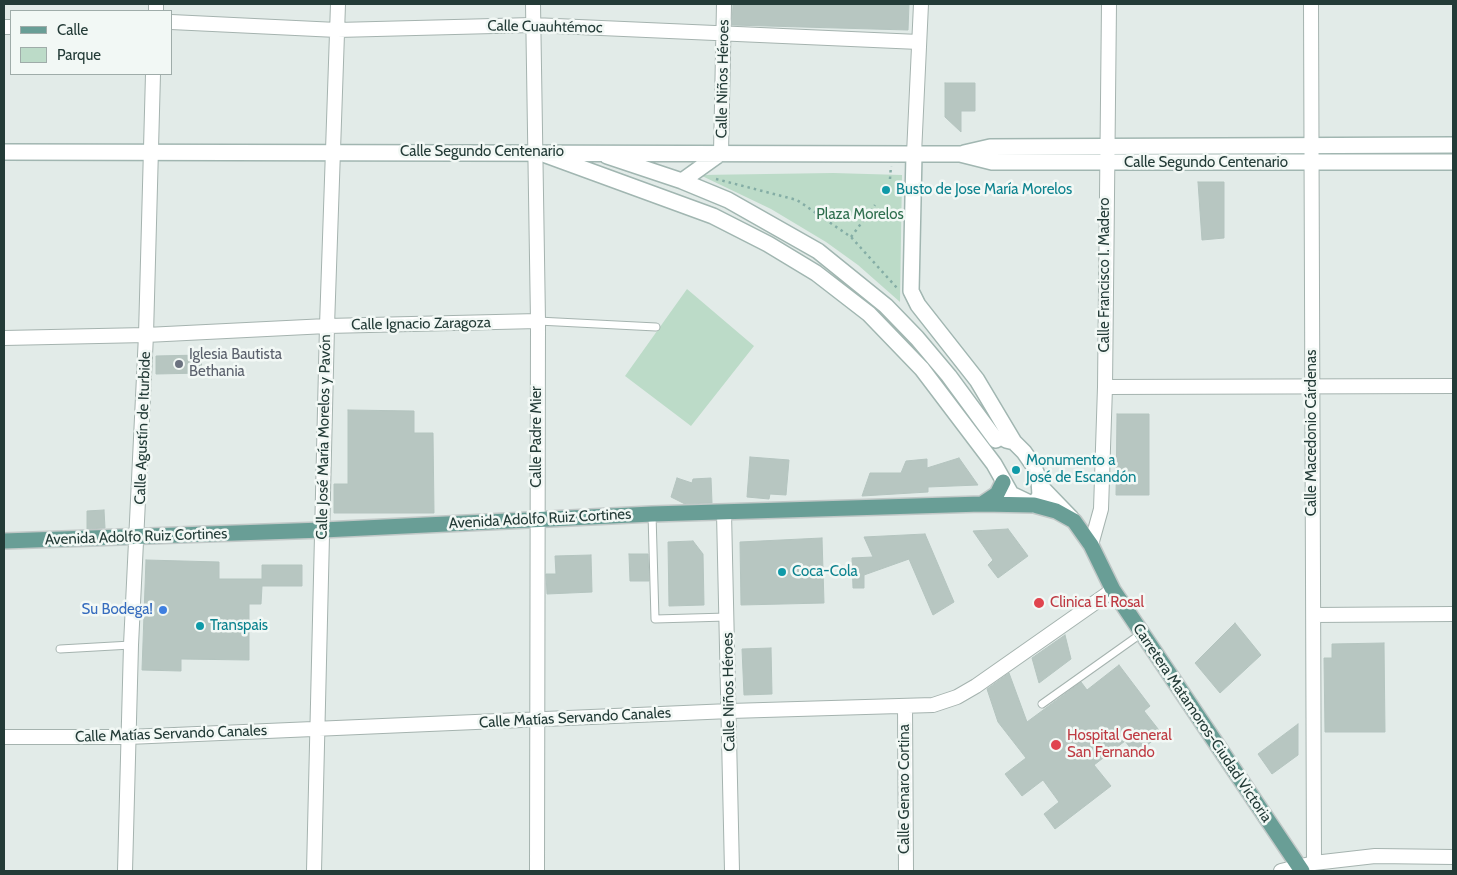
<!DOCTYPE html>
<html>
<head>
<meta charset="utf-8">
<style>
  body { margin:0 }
  #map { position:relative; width:1457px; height:875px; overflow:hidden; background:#e2ebe8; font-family:Cabin,sans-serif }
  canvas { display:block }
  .frame { position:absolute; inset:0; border:5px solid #233b37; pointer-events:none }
  .legend { position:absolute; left:10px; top:10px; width:162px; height:65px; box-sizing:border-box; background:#f2f8f5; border:1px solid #9faca9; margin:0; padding:6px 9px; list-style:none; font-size:15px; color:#233b37 }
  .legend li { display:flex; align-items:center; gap:10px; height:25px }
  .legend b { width:25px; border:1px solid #9faca9 }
</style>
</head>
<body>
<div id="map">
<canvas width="1457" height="875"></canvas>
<div class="frame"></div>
<ul class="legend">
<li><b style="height:6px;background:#699e96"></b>Calle</li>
<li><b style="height:14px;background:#bcdbc8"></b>Parque</li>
</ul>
</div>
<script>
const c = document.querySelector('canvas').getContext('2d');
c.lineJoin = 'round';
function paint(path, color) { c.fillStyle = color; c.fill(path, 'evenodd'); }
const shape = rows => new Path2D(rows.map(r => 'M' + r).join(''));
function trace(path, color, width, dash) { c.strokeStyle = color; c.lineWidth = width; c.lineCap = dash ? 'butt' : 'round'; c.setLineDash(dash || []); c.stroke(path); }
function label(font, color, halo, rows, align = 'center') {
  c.font = font + ' Cabin,sans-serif'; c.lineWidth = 5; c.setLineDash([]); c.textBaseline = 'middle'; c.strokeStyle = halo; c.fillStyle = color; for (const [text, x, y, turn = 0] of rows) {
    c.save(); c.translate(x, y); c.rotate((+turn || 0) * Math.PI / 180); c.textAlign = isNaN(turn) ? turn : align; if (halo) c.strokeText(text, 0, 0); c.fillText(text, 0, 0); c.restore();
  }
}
paint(shape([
  [833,173,902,175,900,302,858,265,826,242,771,209,700,175],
  [687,289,754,346,691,426,625,376]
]), '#bcdbc8');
const building = shape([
  [733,4,909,4,908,30,732,25,733,4],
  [945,83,975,83,975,111,961,111,961,132,945,117,945,83],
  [1198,182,1224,182,1224,238,1202,240,1198,182],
  [201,355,202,373,156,374,156,356,201,355],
  [348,410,414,411,414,433,433,433,434,513,334,513,334,484,348,484,348,410],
  [1117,414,1149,414,1149,495,1116,495,1117,414],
  [750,457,789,460,786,495,770,494,769,499,747,497,750,457],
  [959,458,978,485,928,487,928,492,862,496,870,473,901,473,906,461,927,459,927,468,959,458],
  [677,478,692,483,693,479,711,478,712,503,685,504,671,497,677,478],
  [104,510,105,528,87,529,87,511,104,510],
  [1008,529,1028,556,998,578,988,565,993,560,973,531,1008,529],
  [925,534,954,602,933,615,909,559,864,575,864,588,853,588,852,558,873,557,864,537,925,534],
  [822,538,824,603,741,605,740,542,822,538],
  [693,541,703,554,704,605,669,606,668,542,693,541],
  [629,554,648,554,649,581,630,581,629,554],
  [591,555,592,592,547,594,546,574,556,574,555,556,591,555],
  [146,560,219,562,219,579,262,579,262,565,302,565,302,586,262,586,261,604,249,604,249,660,181,659,181,671,142,670,146,560],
  [1235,623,1261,655,1220,693,1195,663,1235,623],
  [1065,635,1071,659,1039,683,1032,658,1065,635],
  [1384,643,1385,732,1325,732,1324,658,1332,658,1332,644,1384,643],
  [771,648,772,694,744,695,742,649,771,648],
  [1119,665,1150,706,1144,711,1162,734,1135,754,1125,741,1094,765,1111,786,1055,829,1044,814,1059,802,1043,780,1022,796,1005,774,1026,758,998,722,987,689,1009,673,1027,722,1081,682,1087,690,1119,665],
  [1298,724,1298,755,1272,774,1258,754,1298,724]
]);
paint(building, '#b7c6c1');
trace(building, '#b4c4bf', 1);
const lane = shape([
  [538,321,656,327],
  [652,514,655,619,727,617],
  [60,649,131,645],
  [1042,704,1142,633]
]);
const street = shape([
  [533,4,538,321,537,871],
  [1311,4,1314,863],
  [156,11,156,4],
  [171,22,337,30,533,25,919,42],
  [4,27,11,27],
  [721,153,724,4],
  [914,154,921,4],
  [4,338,146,335,327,326,538,321],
  [1105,387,1453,386],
  [724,513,732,871],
  [1091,545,1101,509,1105,387,1109,4],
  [1314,615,1453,614],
  [905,706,906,871],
  [4,737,128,737,730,711,933,705,957,697,976,686,1113,590],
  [125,871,131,645,146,335,153,74],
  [314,871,327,326,338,4],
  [1281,871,1314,863,1375,856,1453,857]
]);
const secondary = shape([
  [4,152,914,154,960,154,992,162,1453,162],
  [964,153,990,147,1453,145],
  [914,154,911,291,918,305,977,380,1014,442],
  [546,155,713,216,768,244,816,273,869,314,922,369,994,464,1011,494,1034,505,1040,495,1039,481],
  [607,156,682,181,728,200,818,251,886,306,917,338,949,376,996,440],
  [682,181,721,153],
  [1006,440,1014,442,1024,452,1033,465,1043,489,1071,518]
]);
const primary = shape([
  [982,504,997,494,1003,482],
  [4,541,323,530,652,514,982,504,1034,505,1056,511,1074,521,1091,545,1113,590,1302,871]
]);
trace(lane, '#a5b3af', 9);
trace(street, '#a5b3af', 16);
trace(secondary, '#a1b6b1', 18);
trace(primary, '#c1c8c7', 18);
trace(shape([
  [716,179,797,200,851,237,897,288],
  [890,179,891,166],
  [851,237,875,205]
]), '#84ada5', 2.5, [2.5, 4]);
trace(lane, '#fff', 7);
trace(street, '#fff', 14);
trace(secondary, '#fff', 15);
trace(primary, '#699e96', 15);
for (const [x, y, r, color] of [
  [886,190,5,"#0f9aa8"],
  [179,364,5,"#6b7280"],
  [1016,470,5,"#0f9aa8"],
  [782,572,5,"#0f9aa8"],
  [1039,603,6,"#e0444e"],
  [163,610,5,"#3f7fe0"],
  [200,626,5,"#0f9aa8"],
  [1056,745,6,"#e0444e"]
]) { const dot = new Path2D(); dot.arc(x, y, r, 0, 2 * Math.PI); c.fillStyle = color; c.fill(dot); trace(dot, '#f2f8f5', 2); }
label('15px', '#233b37', '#f2f8f5', [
  ["Calle Cuauhtémoc",545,27,1],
  ["Calle Niños Héroes",723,79,-89],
  ["Calle Segundo Centenario",482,152],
  ["Calle Segundo Centenario",1206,163],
  ["Calle Francisco I. Madero",1105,275,-90],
  ["Calle Ignacio Zaragoza",421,324,-1],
  ["Calle Agustín de Iturbide",143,428,-88],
  ["Calle Macedonio Cárdenas",1312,433,-90],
  ["Calle José María Morelos y Pavón",324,437,-89],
  ["Calle Padre Mier",537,437,-90],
  ["Avenida Adolfo Ruiz Cortines",540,519,-3],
  ["Avenida Adolfo Ruiz Cortines",136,537,-2],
  ["Calle Niños Héroes",729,692,-91],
  ["Calle Matías Servando Canales",575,718,-3],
  ["Carretera Matamoros-Ciudad Victoria",1202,723,56],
  ["Calle Matías Servando Canales",171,734,-2],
  ["Calle Genaro Cortina",905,789,-90]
]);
label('15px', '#0d838f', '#f2f8f5', [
  ["Busto de Jose María Morelos",896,190],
  ["Monumento a",1026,461],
  ["José de Escandón",1026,478],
  ["Coca-Cola",792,572],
  ["Transpais",210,626]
], 'left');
label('15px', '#2f6f4f', '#f2f8f5', [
  ["Plaza Morelos",860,215]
]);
label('15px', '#5b616d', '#f2f8f5', [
  ["Iglesia Bautista",189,355],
  ["Bethania",189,372]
], 'left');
label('15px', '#be3a42', '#f2f8f5', [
  ["Clinica El Rosal",1050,603],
  ["Hospital General",1067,736],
  ["San Fernando",1067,753]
], 'left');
label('15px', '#366cbe', '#f2f8f5', [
  ["Su Bodega!",153,610]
], 'right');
</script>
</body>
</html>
